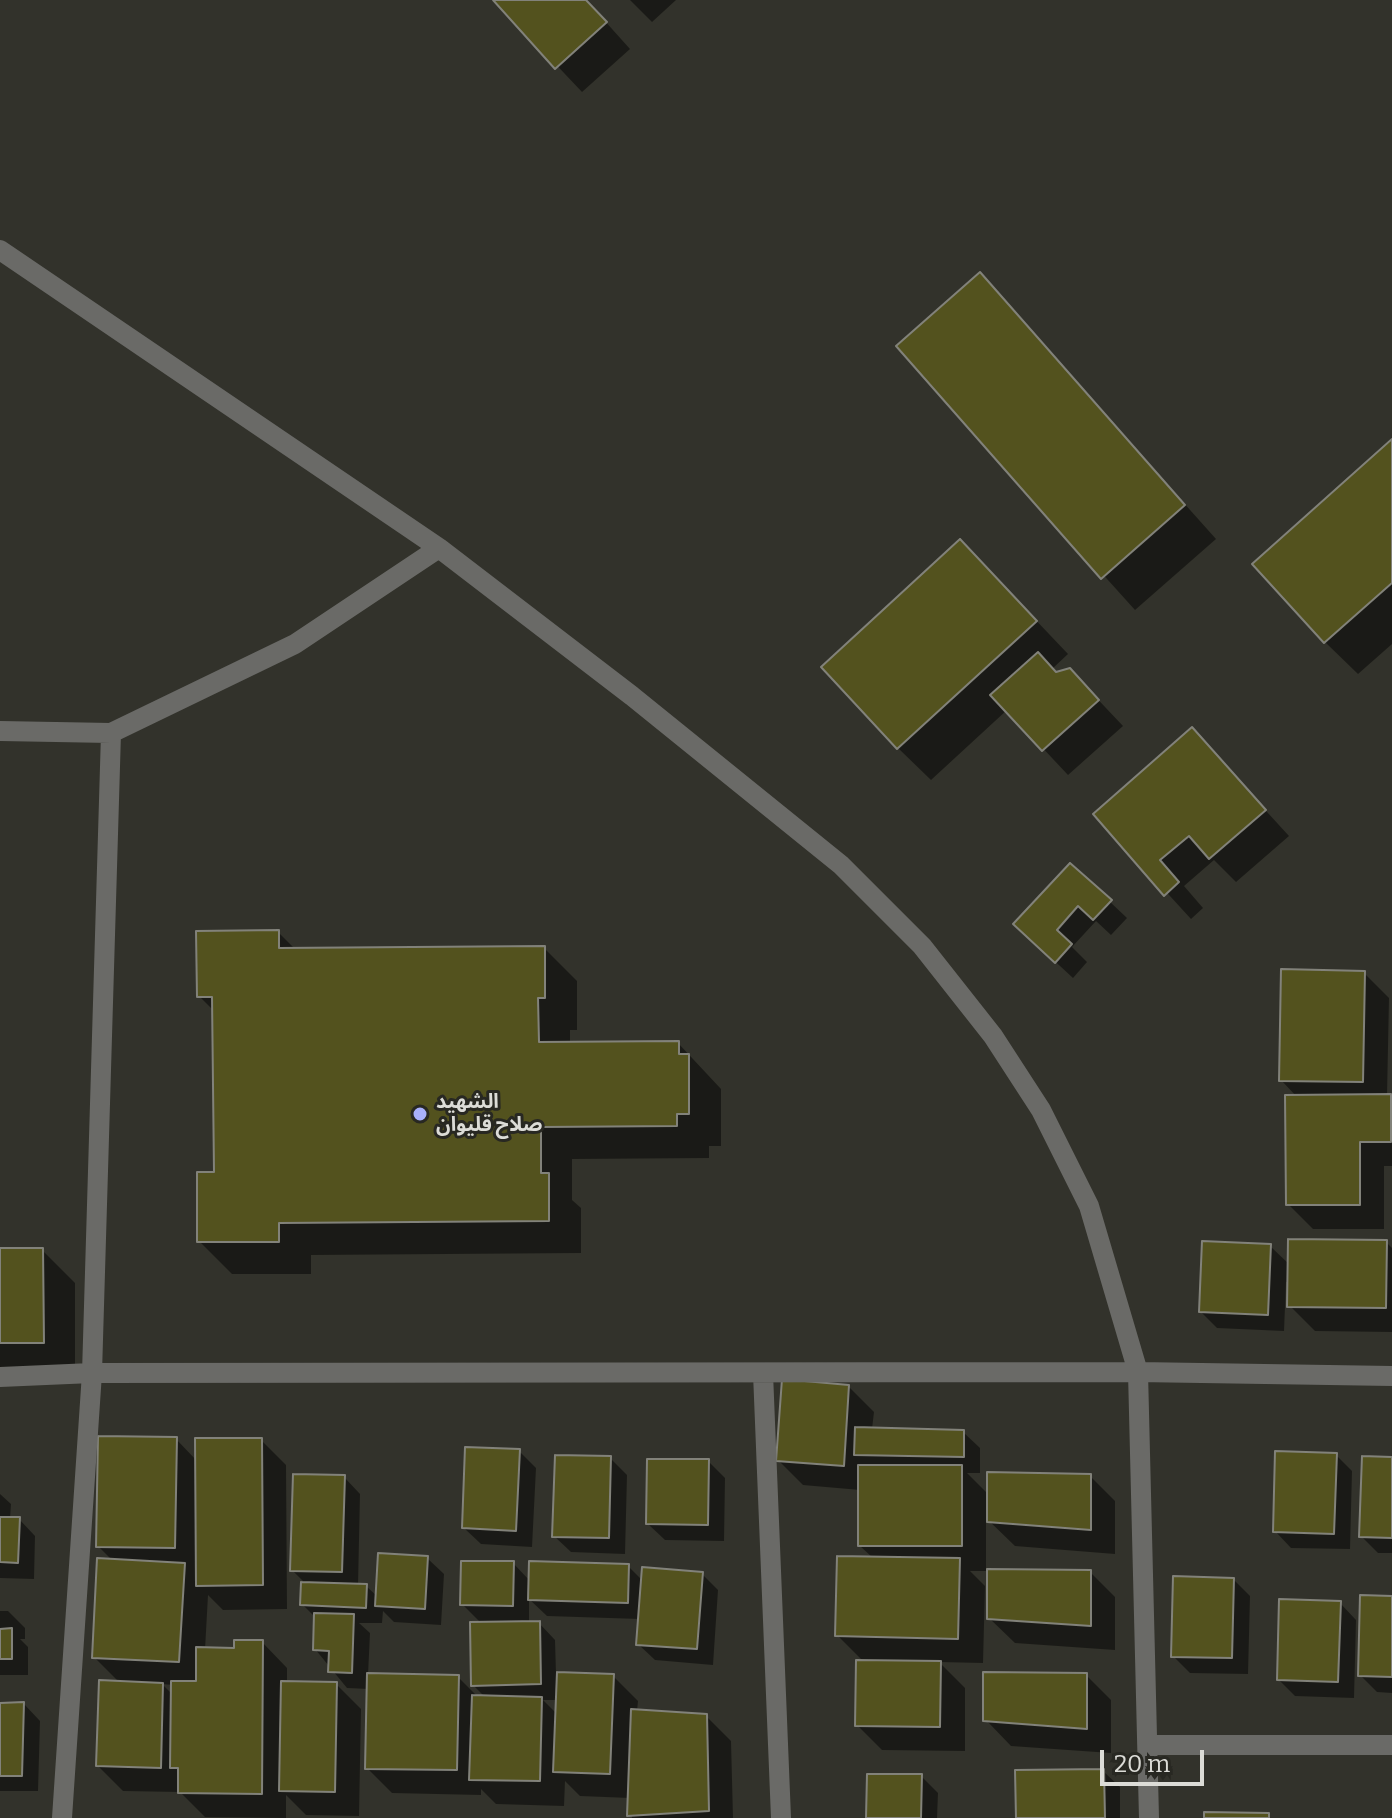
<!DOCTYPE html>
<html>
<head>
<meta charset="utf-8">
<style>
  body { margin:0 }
  #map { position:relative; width:1392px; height:1818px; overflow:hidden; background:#32322b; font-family:Bitter,serif }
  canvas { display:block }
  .scale { position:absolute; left:1100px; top:1750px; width:104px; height:36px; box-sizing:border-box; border:4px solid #dcdcd7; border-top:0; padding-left:10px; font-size:24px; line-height:28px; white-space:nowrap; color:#dcdcd7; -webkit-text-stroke:6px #282822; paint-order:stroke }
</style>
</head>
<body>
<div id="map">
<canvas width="1392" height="1818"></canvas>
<div class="scale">20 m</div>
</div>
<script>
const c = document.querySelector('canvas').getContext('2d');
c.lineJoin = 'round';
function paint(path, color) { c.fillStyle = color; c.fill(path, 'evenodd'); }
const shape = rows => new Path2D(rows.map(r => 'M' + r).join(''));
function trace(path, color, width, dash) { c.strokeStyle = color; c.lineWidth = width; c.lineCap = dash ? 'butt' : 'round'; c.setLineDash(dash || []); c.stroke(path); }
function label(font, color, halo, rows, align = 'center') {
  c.font = font + ' Bitter,"Noto Sans Arabic",serif'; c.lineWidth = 6; c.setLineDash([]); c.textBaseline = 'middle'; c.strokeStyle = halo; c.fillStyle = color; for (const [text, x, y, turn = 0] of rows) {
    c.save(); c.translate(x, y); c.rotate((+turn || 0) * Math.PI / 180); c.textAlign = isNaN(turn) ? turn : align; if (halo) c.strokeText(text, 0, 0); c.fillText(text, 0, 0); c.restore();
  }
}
paint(shape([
  [495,0,586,0,630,49,582,92],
  [630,0,676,0,652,22],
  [980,275,1216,539,1135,610,898,347],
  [1392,442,1392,644,1358,674,1325,642],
  [992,574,1068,654,1052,669,1057,673,1070,670,1123,726,1068,775,1007,710,931,780,898,748],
  [1192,730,1289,836,1236,882,1214,860,1184,886,1203,908,1191,919,1095,814],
  [1071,865,1127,918,1111,935,1096,921,1072,947,1087,962,1073,978,1033,941],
  [278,932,296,950,544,948,577,981,577,1030,570,1030,570,1044,678,1043,721,1089,721,1146,709,1146,709,1158,572,1159,572,1200,581,1208,581,1253,311,1255,311,1274,232,1274,199,1241,216,1174,215,1012,199,996],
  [1364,973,1389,998,1387,1096,1392,1098,1392,1166,1384,1166,1384,1229,1313,1229,1288,1204,1297,1097,1281,1080],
  [1386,1242,1392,1248,1392,1332,1315,1331,1290,1306,1290,1282,1286,1282,1284,1331,1217,1328,1201,1312,1270,1246,1290,1265],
  [0,1250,42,1250,75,1283,75,1374,0,1375],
  [849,1387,874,1412,872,1429,963,1432,980,1448,980,1473,967,1473,989,1495,1090,1476,1115,1501,1115,1554,1015,1546,986,1518,986,1571,970,1571,985,1586,983,1663,939,1662,965,1688,965,1751,882,1750,857,1725,864,1662,837,1635,873,1558,860,1546,860,1490,803,1485,778,1460],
  [176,1439,197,1461,261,1440,286,1465,287,1609,223,1610,208,1595,205,1650,236,1650,262,1642,287,1668,287,1683,336,1684,361,1709,359,1816,306,1815,286,1795,286,1818,205,1817,180,1792,123,1791,98,1766,120,1683,94,1657,113,1561,98,1546],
  [162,1684,173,1685,173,1695],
  [519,1451,536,1468,532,1547,481,1544,464,1528],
  [1336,1455,1352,1471,1350,1549,1291,1548,1275,1531],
  [610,1458,627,1475,625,1554,571,1552,554,1536],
  [1392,1459,1392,1553,1378,1553,1361,1536],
  [708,1461,725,1478,724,1541,665,1540,648,1524],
  [344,1477,360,1494,358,1586,366,1586,378,1597,427,1558,444,1574,441,1625,394,1622,383,1611,382,1623,359,1623,370,1633,368,1675,458,1677,478,1697,485,1697,473,1685,482,1624,462,1604,513,1563,530,1581,628,1566,643,1581,702,1574,718,1590,713,1665,655,1660,638,1644,640,1619,547,1616,529,1599,529,1623,539,1623,555,1640,556,1674,613,1676,638,1701,637,1711,706,1716,731,1741,733,1818,632,1818,630,1798,580,1796,565,1781,564,1806,496,1804,481,1789,481,1795,392,1793,367,1768,369,1689,347,1688,315,1649,316,1618,302,1604,303,1581,292,1570],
  [543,1700,558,1700,558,1715],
  [0,1494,11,1504,10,1519,19,1519,35,1536,34,1579,0,1578],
  [1090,1572,1115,1597,1115,1650,1015,1643,989,1618],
  [1234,1580,1250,1596,1248,1674,1190,1673,1173,1656],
  [1392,1598,1392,1693,1377,1692,1360,1675],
  [1340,1603,1356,1620,1354,1698,1295,1696,1279,1680],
  [0,1611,8,1611,25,1628,25,1639,20,1639,28,1647,28,1675,0,1675],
  [1086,1675,1111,1700,1111,1753,1011,1746,986,1720],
  [24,1704,40,1721,38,1791,0,1791,0,1705],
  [1103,1771,1120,1787,1120,1818,1018,1818],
  [921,1776,938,1793,937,1818,868,1818]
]), '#0007');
const building = shape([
  [493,0,586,0,607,22,555,69,493,0],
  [980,272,1185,505,1101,579,896,346,980,272],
  [1392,439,1392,583,1324,643,1252,564,1392,439],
  [960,539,1037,621,897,749,821,667,960,539],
  [1038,652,1056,672,1070,668,1099,700,1042,751,990,695,1038,652],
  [1192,727,1266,810,1209,859,1189,836,1160,860,1179,882,1164,896,1093,814,1192,727],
  [1070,863,1112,900,1093,920,1078,906,1057,930,1072,944,1055,963,1013,924,1070,863],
  [279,930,279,948,545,946,545,998,538,998,539,1042,679,1041,679,1054,689,1054,689,1114,677,1114,677,1126,541,1127,541,1173,549,1173,549,1221,279,1223,279,1242,197,1242,197,1172,214,1172,212,997,197,997,196,931,279,930],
  [1281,969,1365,971,1363,1082,1279,1081,1281,969],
  [1391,1094,1391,1142,1360,1142,1360,1205,1286,1205,1285,1095,1391,1094],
  [1288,1239,1387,1240,1386,1308,1287,1307,1288,1239],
  [1202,1241,1271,1244,1268,1315,1199,1312,1202,1241],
  [0,1248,43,1248,44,1343,0,1343,0,1248],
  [782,1379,849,1385,844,1466,776,1461,782,1379],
  [855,1427,964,1430,964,1457,854,1455,855,1427],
  [98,1436,177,1437,175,1548,96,1547,98,1436],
  [195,1438,262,1438,263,1585,196,1586,195,1438],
  [465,1447,520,1449,516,1531,462,1528,465,1447],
  [1275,1451,1337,1453,1334,1534,1273,1532,1275,1451],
  [555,1455,611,1456,609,1538,552,1537,555,1455],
  [1362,1456,1392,1457,1392,1538,1359,1537,1362,1456],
  [647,1459,709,1459,708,1525,646,1524,647,1459],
  [858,1465,962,1465,962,1546,858,1546,858,1465],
  [987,1472,1091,1474,1091,1530,987,1522,987,1472],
  [293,1474,345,1475,342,1572,290,1571,293,1474],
  [0,1517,20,1517,18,1563,0,1562,0,1517],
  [378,1553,428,1556,425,1609,375,1606,378,1553],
  [837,1556,960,1558,958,1639,835,1636,837,1556],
  [97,1558,185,1563,179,1662,92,1658,97,1558],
  [461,1561,514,1561,513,1606,460,1605,461,1561],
  [529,1561,629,1564,628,1603,528,1600,529,1561],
  [642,1567,703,1572,697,1649,636,1645,642,1567],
  [987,1569,1091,1570,1091,1626,987,1619,987,1569],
  [1173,1576,1234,1578,1232,1658,1171,1657,1173,1576],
  [301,1582,367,1584,366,1608,300,1605,301,1582],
  [1360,1595,1392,1596,1392,1677,1358,1676,1360,1595],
  [1279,1599,1341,1601,1338,1682,1277,1680,1279,1599],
  [314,1613,354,1614,352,1673,328,1672,329,1651,313,1650,314,1613],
  [540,1621,541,1684,471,1686,470,1622,540,1621],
  [12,1628,12,1659,0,1659,0,1629,12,1628],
  [234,1640,263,1640,262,1794,178,1793,178,1768,170,1768,171,1681,196,1681,196,1647,234,1648,234,1640],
  [856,1660,941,1661,940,1727,855,1726,856,1660],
  [557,1672,614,1674,610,1774,553,1772,557,1672],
  [983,1672,1087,1673,1087,1729,983,1721,983,1672],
  [367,1673,459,1675,457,1770,365,1769,367,1673],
  [99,1680,163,1683,161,1768,96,1766,99,1680],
  [281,1681,337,1682,335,1792,279,1791,281,1681],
  [472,1695,542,1697,540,1781,469,1780,472,1695],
  [24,1702,22,1776,0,1776,0,1703,24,1702],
  [631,1709,707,1714,709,1811,627,1816,631,1709],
  [1104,1769,1105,1818,1016,1818,1015,1770,1104,1769],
  [867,1774,922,1774,921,1818,866,1818,867,1774],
  [1204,1812,1269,1813,1269,1818,1204,1818,1204,1812]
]);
paint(building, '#53521e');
trace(building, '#82827a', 2);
trace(shape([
  [0,250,439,548,632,696,841,865,922,946,993,1036,1041,1110,1089,1206,1138,1372,1149,1818],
  [0,731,111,733,295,644,439,548],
  [763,1373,781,1818],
  [0,1377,92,1373,1138,1372,1392,1376],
  [1149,1745,1392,1745],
  [62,1818,92,1373,111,733]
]), '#6a6a67', 20);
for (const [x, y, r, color] of [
  [420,1114,8,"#a8b0fc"]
]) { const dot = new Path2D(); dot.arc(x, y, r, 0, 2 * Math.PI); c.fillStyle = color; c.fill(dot); trace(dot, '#282822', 3); }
label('bold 20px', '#dcdcd7', '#282822', [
  ["الشهيد",436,1102],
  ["صلاح قليوان",436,1125]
], 'left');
</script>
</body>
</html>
